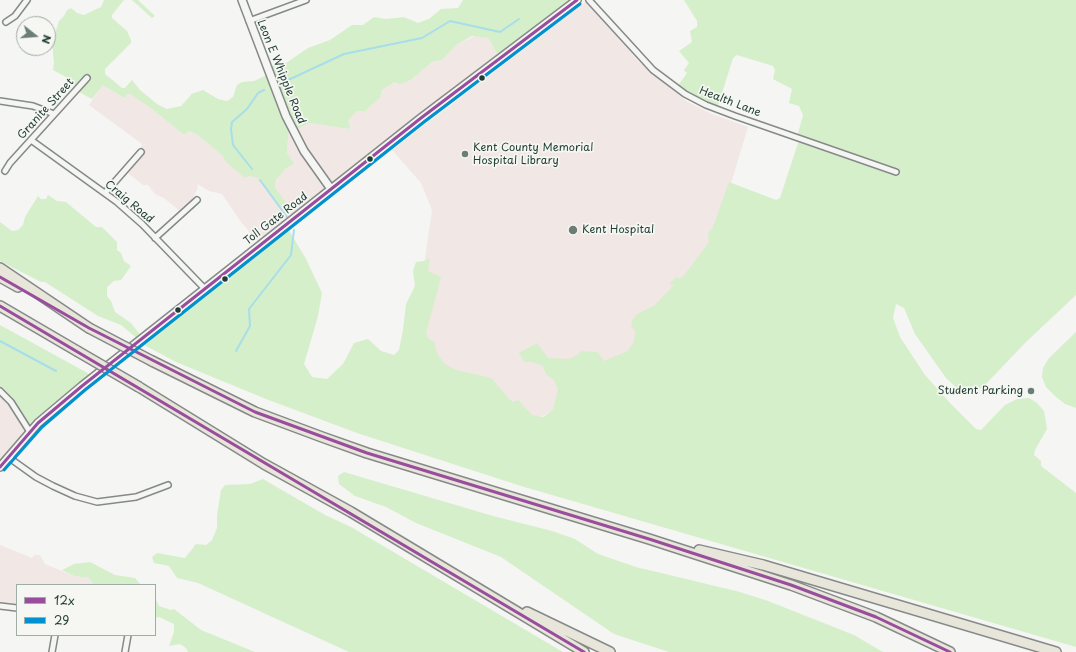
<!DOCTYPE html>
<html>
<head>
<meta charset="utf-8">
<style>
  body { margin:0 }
  #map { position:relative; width:1076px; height:652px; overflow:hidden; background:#f5f5f3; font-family:"Playpen Sans",sans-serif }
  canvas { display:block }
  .legend { position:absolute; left:16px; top:584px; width:140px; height:52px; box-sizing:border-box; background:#f6f6f2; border:1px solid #a0aca6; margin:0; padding:5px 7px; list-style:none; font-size:12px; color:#1f3d34 }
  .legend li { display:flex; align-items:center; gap:8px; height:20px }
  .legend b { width:20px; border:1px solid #a0aca6 }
  .north { position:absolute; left:16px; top:16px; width:40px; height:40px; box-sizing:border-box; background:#f6f6f2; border:1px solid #a0aca6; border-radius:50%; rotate:107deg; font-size:11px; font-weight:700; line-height:16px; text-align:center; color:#1f3d34 }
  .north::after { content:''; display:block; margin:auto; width:14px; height:18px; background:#6a7d77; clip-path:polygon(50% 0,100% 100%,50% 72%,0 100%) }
</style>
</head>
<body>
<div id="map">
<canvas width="1076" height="652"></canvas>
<ul class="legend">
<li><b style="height:5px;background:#994d9d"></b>12x</li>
<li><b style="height:5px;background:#0092d0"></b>29</li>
</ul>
<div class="north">N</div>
</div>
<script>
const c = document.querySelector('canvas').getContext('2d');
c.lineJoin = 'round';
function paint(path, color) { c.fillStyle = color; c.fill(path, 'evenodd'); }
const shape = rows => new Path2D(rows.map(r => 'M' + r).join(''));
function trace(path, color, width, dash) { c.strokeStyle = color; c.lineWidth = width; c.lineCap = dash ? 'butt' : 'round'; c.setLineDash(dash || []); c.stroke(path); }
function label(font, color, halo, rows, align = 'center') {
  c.font = font + ' "Playpen Sans",sans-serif'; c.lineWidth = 3.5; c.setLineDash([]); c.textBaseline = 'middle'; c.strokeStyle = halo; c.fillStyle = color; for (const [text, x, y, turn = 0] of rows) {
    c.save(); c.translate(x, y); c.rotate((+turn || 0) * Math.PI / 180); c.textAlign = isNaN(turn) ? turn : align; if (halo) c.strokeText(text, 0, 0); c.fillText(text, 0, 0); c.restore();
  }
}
paint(shape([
  [588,0,637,60,686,101,712,114,748,127,711,250,662,325,558,409,529,422,437,370,415,329,432,210,421,183,392,150],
  [477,35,488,38,499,57,261,245,241,222,222,194,209,191,197,184,198,187,190,205,181,212,164,198,155,194,148,185,143,185,124,170,134,156,140,152,142,144,89,105,103,84,123,98,127,94,130,94,152,109,184,135,189,131,196,134,223,156,246,178,250,176,260,179,283,209,287,206,275,187,276,180,286,168,289,125,293,131,310,123,349,129,348,121,357,111,365,111,380,98,382,90,395,82,411,80,432,62,442,60,456,45],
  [0,391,11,402,30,431,0,468],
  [0,545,32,558,34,555,40,555,45,564,74,576,89,578,94,585,17,585,17,610,0,609]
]), '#f1e7e4');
paint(shape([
  [104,0,124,0,112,15,112,18,127,31,131,40,131,43,105,69,105,74,122,88,125,88,132,80,140,90,157,104,167,109,181,106,191,95,191,94,203,90,218,99,227,101,233,97,237,85,242,82,254,81,267,75,264,66,283,65,308,48,330,40,352,25,363,25,374,17,386,19,404,17,418,23,429,19,441,9,458,8,463,0,571,0,499,57,488,38,472,36,456,45,442,60,432,62,411,80,400,84,395,82,382,90,380,98,365,111,357,111,348,121,350,127,349,129,310,123,293,131,289,126,287,153,294,164,286,168,276,180,275,187,288,206,285,213,260,179,250,176,245,178,226,162,223,156,196,134,189,131,184,135,152,109,130,94,127,94,124,98,103,85,92,99,77,91,76,87,66,77,53,70,54,62,52,43,59,21,64,16,67,10,71,8,77,13,84,15,101,7],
  [132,0,138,0,155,16,152,18],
  [684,0,1076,0,1076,295,1025,343,983,387,972,392,959,390,946,378,915,334,904,308,896,304,893,318,900,337,925,375,951,404,976,429,981,430,1005,405,1017,399,1029,398,1037,403,1044,411,1047,429,1035,450,1034,455,1041,461,1041,466,1076,493,1076,647,521,486,357,433,266,399,176,362,146,346,121,325,98,316,45,282,41,282,0,261,0,222,12,231,18,230,23,225,25,217,38,196,41,199,46,199,48,195,57,201,66,202,96,227,102,227,117,242,117,250,121,253,124,261,131,266,121,280,114,281,107,287,107,296,111,301,115,312,131,323,142,337,287,227,306,259,322,293,318,316,304,364,312,377,327,379,343,364,354,343,368,339,381,351,394,355,399,350,403,330,406,304,415,286,413,271,416,262,424,261,430,258,428,271,441,277,426,333,428,338,435,343,436,351,440,358,445,364,456,370,491,378,509,399,513,402,518,400,532,415,543,417,553,410,558,389,554,380,546,374,543,366,532,362,524,362,519,353,537,343,548,358,570,359,579,354,581,351,597,352,604,361,628,351,634,342,635,331,631,326,633,319,637,314,655,305,674,285,669,284,676,277,680,279,686,273,709,242,708,234,713,227,729,182,776,200,780,198,799,140,797,137,803,115,799,106,789,103,792,89,773,79,775,70,773,66,737,55,733,58,717,109,677,87,687,73,684,70,689,63,679,51,692,42,690,31,697,27,697,21],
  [0,325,93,376,32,430,28,428,0,391],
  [1076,332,1076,408,1065,404,1055,396,1046,387,1042,377,1043,368,1049,358],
  [344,472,493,516,552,531,575,539,598,554,636,567,740,592,768,601,854,635,883,652,669,652,614,634,501,557,416,523,386,507,355,496,339,484,338,476],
  [263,479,325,515,351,527,563,652,349,652,198,583,177,578,169,566,154,563,152,557,157,553,185,558,196,544,206,545,212,540,217,528,217,515,221,490,225,485,250,484],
  [90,562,115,575,135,578,141,585,94,585,89,578,74,576,62,570,74,564],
  [155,598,159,606,171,610,174,609,201,630,255,652,188,652,186,648,180,644,169,646,174,632,174,624,159,617,155,618]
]), '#d5efca');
trace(shape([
  [286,81,344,54,422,38,450,21,500,32,519,19],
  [252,169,233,145,231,129,232,122,247,109,258,93,264,90],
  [260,180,287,217],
  [0,341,56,371],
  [236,351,250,326,249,309,291,255,294,230]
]), '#a7dee9', 2);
const street = shape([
  [589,0,653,70,685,94,706,105,735,116,896,172],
  [249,21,306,0],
  [6,22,15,16,27,0],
  [0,101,33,106,54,114],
  [31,140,117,202,142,224,205,289],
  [5,171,10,163,87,78],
  [105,193,141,152],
  [155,238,197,200],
  [0,391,11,402,30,432],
  [8,457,36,477,53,486,75,496,97,502,136,497,168,485],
  [0,606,17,608],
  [52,652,55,635],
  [125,652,128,635]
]);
const secondary = shape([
  [242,0,286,116,304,151,331,189],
  [0,467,38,423,82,386,421,118,577,0]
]);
const highway = shape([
  [0,268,89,328],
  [0,277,18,287],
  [0,306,77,351],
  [152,361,255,412,322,437,367,453,649,539,791,585,876,617,950,652],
  [139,387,264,464,351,512,584,652],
  [699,550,763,565,1056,652],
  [527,612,610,652]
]);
trace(street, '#858a88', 8);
trace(secondary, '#858a88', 10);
trace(highway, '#858a88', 12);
trace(street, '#f5f5f3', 5);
trace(secondary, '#f5f5f3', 7);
trace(highway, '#e8e6da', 9);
const highwayBridge = shape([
  [89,328,152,361],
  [77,351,139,387]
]);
trace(highwayBridge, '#858a88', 12, []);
trace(highwayBridge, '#e8e6da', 9);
trace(shape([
  [0,277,89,328,255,412,367,453,649,539,791,585,876,617,950,652],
  [0,306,584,652],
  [0,467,38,423,82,386,421,118,577,0]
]), '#994d9d', 3);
trace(shape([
  [4,470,42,427,85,390,424,122,580,4]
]), '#0092d0', 3);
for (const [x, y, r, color] of [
  [482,78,3.5,"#1f3d34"],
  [465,154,4,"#6a7d77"],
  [370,159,3.5,"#1f3d34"],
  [573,230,5,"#6a7d77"],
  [225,279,3.5,"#1f3d34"],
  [178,310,3.5,"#1f3d34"],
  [1031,391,4,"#6a7d77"]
]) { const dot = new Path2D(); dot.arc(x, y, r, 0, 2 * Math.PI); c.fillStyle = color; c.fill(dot); trace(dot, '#f6f6f2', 1.5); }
label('11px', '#1f3d34', '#f6f6f2', [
  ["Leon E Whipple Road",281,72,68],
  ["Health Lane",730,102,21],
  ["Granite Street",46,109,-48],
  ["Craig Road",129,202,40],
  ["Toll Gate Road",276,219,-38]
]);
label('11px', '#1f3d34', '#f6f6f2', [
  ["Kent County Memorial",473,148],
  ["Hospital Library",473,161],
  ["Kent Hospital",582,230],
  ["Student Parking",1023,391,"right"]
], 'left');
</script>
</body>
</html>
